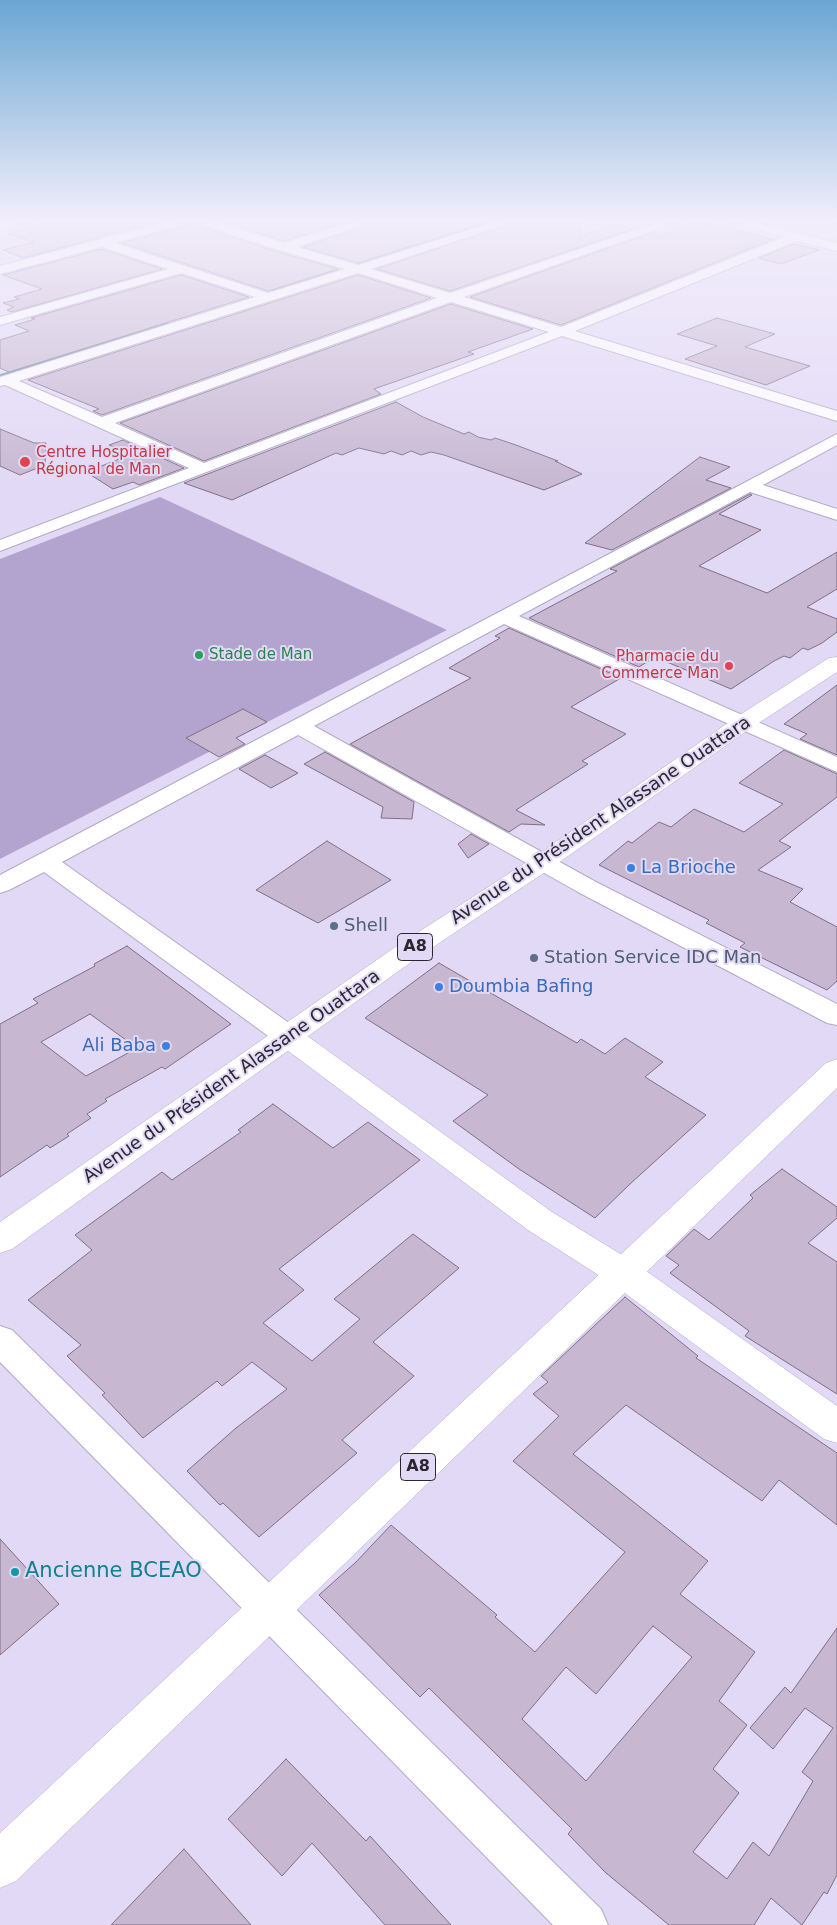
<!DOCTYPE html>
<html>
<head>
<meta charset="utf-8">
<style>
  body { margin:0 }
  canvas { display:block; background:#e2d9f6 }
</style>
</head>
<body>
<canvas width="837" height="1925"></canvas>
<script>
const c = document.querySelector('canvas').getContext('2d');
c.lineJoin = 'round';
function paint(path, color) { c.fillStyle = color; c.fill(path, 'evenodd'); }
const shape = rows => new Path2D(rows.map(r => 'M' + r).join(''));
function trace(path, color, width, dash) { c.strokeStyle = color; c.lineWidth = width; c.lineCap = dash ? 'butt' : 'round'; c.setLineDash(dash || []); c.stroke(path); }
function label(font, color, halo, rows, align = 'center') {
  c.font = font + ' "DejaVu Sans",sans-serif'; c.lineWidth = 4; c.setLineDash([]); c.textBaseline = 'middle'; c.strokeStyle = halo; c.fillStyle = color; for (const [text, x, y, turn = 0] of rows) {
    c.save(); c.translate(x, y); c.rotate((+turn || 0) * Math.PI / 180); c.textAlign = isNaN(turn) ? turn : align; if (halo) c.strokeText(text, 0, 0); c.fillText(text, 0, 0); c.restore();
  }
}
paint(shape([
  [160,497,447,630,0,859,0,559]
]), '#b2a4cf');
trace(shape([
  [358,264,502,219],
  [273,291,338,271],
  [26,369,167,325]
]), '#4f91b2', 4.5);
trace(shape([
  [0,377,30,368]
]), '#4f91b2', 5.5);
const building = shape([
  [59,219,167,219,23,258,3,250,34,242,8,234,59,219],
  [216,219,354,219,284,241,216,219],
  [383,219,496,219,358,263,303,247,383,219],
  [524,219,578,219,581,236,614,224,633,229,450,291,377,269,524,219],
  [697,222,773,239,561,325,470,297,651,233,661,236,697,222],
  [192,224,278,252,338,269,268,291,122,243,192,224],
  [794,244,819,250,781,264,759,258,794,244],
  [102,249,162,269,12,312,7,310,14,307,3,303,19,299,14,297,42,289,3,275,102,249],
  [181,275,249,297,9,372,0,368,0,340,29,331,15,325,35,319,31,318,181,275],
  [358,275,431,298,102,415,93,411,99,409,28,380,358,275],
  [451,304,533,329,468,352,474,354,374,389,381,394,204,461,120,423,451,304],
  [717,318,775,334,745,347,810,366,766,385,685,359,717,346,677,334,717,318],
  [396,402,423,417,464,434,469,432,478,437,491,440,495,438,516,445,558,461,555,461,582,474,544,490,444,455,431,452,421,455,411,451,402,455,391,451,384,454,359,448,342,455,336,453,232,500,184,483,396,402],
  [0,429,34,443,46,443,45,465,20,475,0,466,0,429],
  [123,440,184,468,139,485,133,482,113,489,86,472,132,454,109,445,123,440],
  [700,457,730,467,706,480,731,488,612,550,585,543,700,457],
  [750,494,752,495,719,514,761,530,699,566,767,593,837,552,837,589,807,607,837,619,837,632,822,643,808,650,803,648,790,658,784,656,774,661,731,689,655,657,639,667,529,618,617,571,610,569,750,494],
  [509,628,621,678,571,707,626,734,582,761,588,764,516,810,545,825,521,824,509,832,350,744,471,678,449,668,500,638,495,636,509,628],
  [837,685,837,755,800,739,807,734,784,724,837,685],
  [243,709,267,722,236,738,245,744,219,757,186,738,243,709],
  [784,750,837,774,837,797,779,841,791,847,758,870,803,889,790,902,837,927,837,981,827,990,740,947,745,943,706,923,709,920,599,865,628,841,632,843,659,822,671,827,694,809,744,832,783,804,739,783,784,750],
  [325,752,414,802,412,819,381,818,383,807,304,764,325,752],
  [265,755,298,773,271,788,239,769,265,755],
  [471,834,489,844,468,858,458,844,471,834],
  [327,841,391,880,318,923,256,890,327,841],
  [127,946,231,1024,165,1069,162,1067,105,1099,107,1101,87,1114,91,1118,67,1134,69,1136,50,1148,47,1145,0,1177,0,1024,38,1003,33,999,95,966,94,964,127,946],
  [90,1014,137,1048,86,1076,41,1042,90,1014],
  [439,963,577,1043,581,1039,605,1054,625,1038,663,1062,645,1077,706,1115,630,1184,595,1218,519,1169,453,1121,488,1095,365,1018,439,963],
  [273,1104,333,1148,368,1122,420,1160,279,1269,304,1290,263,1323,312,1361,360,1319,334,1299,413,1234,459,1268,373,1342,414,1376,342,1440,357,1453,259,1537,223,1503,220,1505,187,1471,236,1428,287,1389,252,1362,222,1386,217,1381,143,1438,102,1395,105,1393,67,1356,81,1345,28,1300,92,1250,75,1235,162,1172,172,1180,241,1132,238,1130,273,1104],
  [782,1169,837,1207,837,1218,808,1243,837,1262,837,1394,745,1336,749,1331,670,1273,679,1265,666,1256,694,1229,709,1240,753,1198,750,1195,782,1169],
  [625,1297,698,1356,696,1358,837,1453,837,1525,779,1480,762,1501,626,1405,573,1454,708,1561,680,1594,755,1652,719,1701,747,1725,713,1769,739,1793,693,1852,727,1879,753,1842,769,1856,813,1781,802,1772,833,1728,805,1708,773,1749,750,1728,785,1687,791,1693,837,1628,837,1875,827,1894,824,1892,802,1925,771,1898,754,1925,669,1925,606,1873,568,1834,572,1829,429,1688,420,1697,319,1595,356,1562,391,1525,497,1615,495,1617,535,1652,625,1552,513,1461,559,1416,533,1394,548,1382,541,1376,625,1297],
  [653,1626,692,1657,586,1781,522,1719,566,1667,596,1694,653,1626],
  [0,1539,59,1604,0,1655,0,1539],
  [286,1759,366,1841,370,1836,451,1925,385,1925,312,1843,282,1876,228,1819,286,1759],
  [184,1849,251,1925,111,1925,184,1849]
]);
paint(building, '#c7b7d1');
trace(building, '#7e6f87', 1);
const street = shape([
  [15,219,35,219,0,230,0,223,15,219],
  [176,219,208,219,284,243,362,219,381,219,297,247,358,265,504,219,522,219,371,269,450,293,668,219,686,219,464,297,561,327,784,237,719,219,740,219,837,243,837,251,797,241,575,331,837,411,837,421,562,336,0,551,0,540,189,468,5,385,0,386,0,377,255,297,181,273,0,325,0,317,168,269,102,247,0,274,0,266,176,219],
  [192,222,279,250,345,269,268,293,115,243,192,222],
  [358,273,437,298,102,417,19,381,358,273],
  [451,302,549,332,204,463,115,423,451,302],
  [837,434,837,445,763,485,837,509,837,520,750,492,519,616,837,757,837,772,504,624,314,726,596,882,837,1004,837,1025,827,1023,578,892,298,735,62,862,299,1030,303,1037,299,1044,289,1047,279,1044,44,872,9,890,0,893,0,875,837,434],
  [0,1326,12,1330,601,1909,608,1925,553,1925,0,1362,0,1326]
]);
const secondary = shape([
  [289,1027,299,1030,552,1212,635,1263,837,1406,837,1443,824,1439,611,1283,528,1230,279,1044,274,1037,279,1030,289,1027]
]);
const primary = shape([
  [837,657,837,672,751,728,551,868,414,960,12,1249,0,1253,0,1222,394,948,533,858,735,718,829,658,837,657],
  [837,1059,837,1088,16,1881,0,1888,0,1833,826,1063,837,1059]
]);
trace(street, '#b2a9c4', 2);
trace(secondary, '#b2a9c4', 1);
trace(primary, '#b2a9c4', 1);
paint(street, '#fff');
paint(secondary, '#fff');
paint(primary, '#fff');
const sky = c.createLinearGradient(0, 0, 0, 489);
sky.addColorStop(0, '#6ba6d2');
sky.addColorStop(0.45, '#f2eefb');
sky.addColorStop(1, '#f2eefb00');
c.fillStyle = sky;
c.fillRect(0, 0, 837, 489);
for (const [x, y, r, color] of [
  [25,462,6,"#e0444e"],
  [199,655,5,"#2e9e5b"],
  [729,666,5,"#e0444e"],
  [631,868,5,"#3f7fe0"],
  [334,926,5,"#5c6f8a"],
  [534,958,5,"#5c6f8a"],
  [439,987,5,"#3f7fe0"],
  [166,1046,5,"#3f7fe0"],
  [15,1572,5,"#0f9aa8"]
]) { const dot = new Path2D(); dot.arc(x, y, r, 0, 2 * Math.PI); c.fillStyle = color; c.fill(dot); trace(dot, '#e2d9f6', 2); }
label('15px', '#be3a42', '#e2d9f6', [
  ["Centre Hospitalier",36,453],
  ["Régional de Man",36,470],
  ["Pharmacie du",719,657,"right"],
  ["Commerce Man",719,674,"right"]
], 'left');
label('15px', '#27864d', '#e2d9f6', [
  ["Stade de Man",209,655]
], 'left');
for (const [x, y, w] of [
  [415,947,35],
  [418,1467,35]
]) { const box = new Path2D(); box.roundRect(x - w / 2, y - 13.5, w, 27, 4); c.fillStyle = '#e2d9f6'; c.fill(box); trace(box, '#2a2731', 1); }
label('bold 16px', '#2a2731', null, [
  ["A8",415,947],
  ["A8",418,1467]
]);
label('18px', '#2a2731', '#e2d9f6', [
  ["Avenue du Président Alassane Ouattara",601,821,-34],
  ["Avenue du Président Alassane Ouattara",232,1077,-35]
]);
label('18px', '#366cbe', '#e2d9f6', [
  ["La Brioche",641,868],
  ["Doumbia Bafing",449,987],
  ["Ali Baba",156,1046,"right"]
], 'left');
label('18px', '#4e5e75', '#e2d9f6', [
  ["Shell",344,926],
  ["Station Service IDC Man",544,958]
], 'left');
label('21px', '#0d838f', '#e2d9f6', [
  ["Ancienne BCEAO",25,1572]
], 'left');
</script>
</body>
</html>
